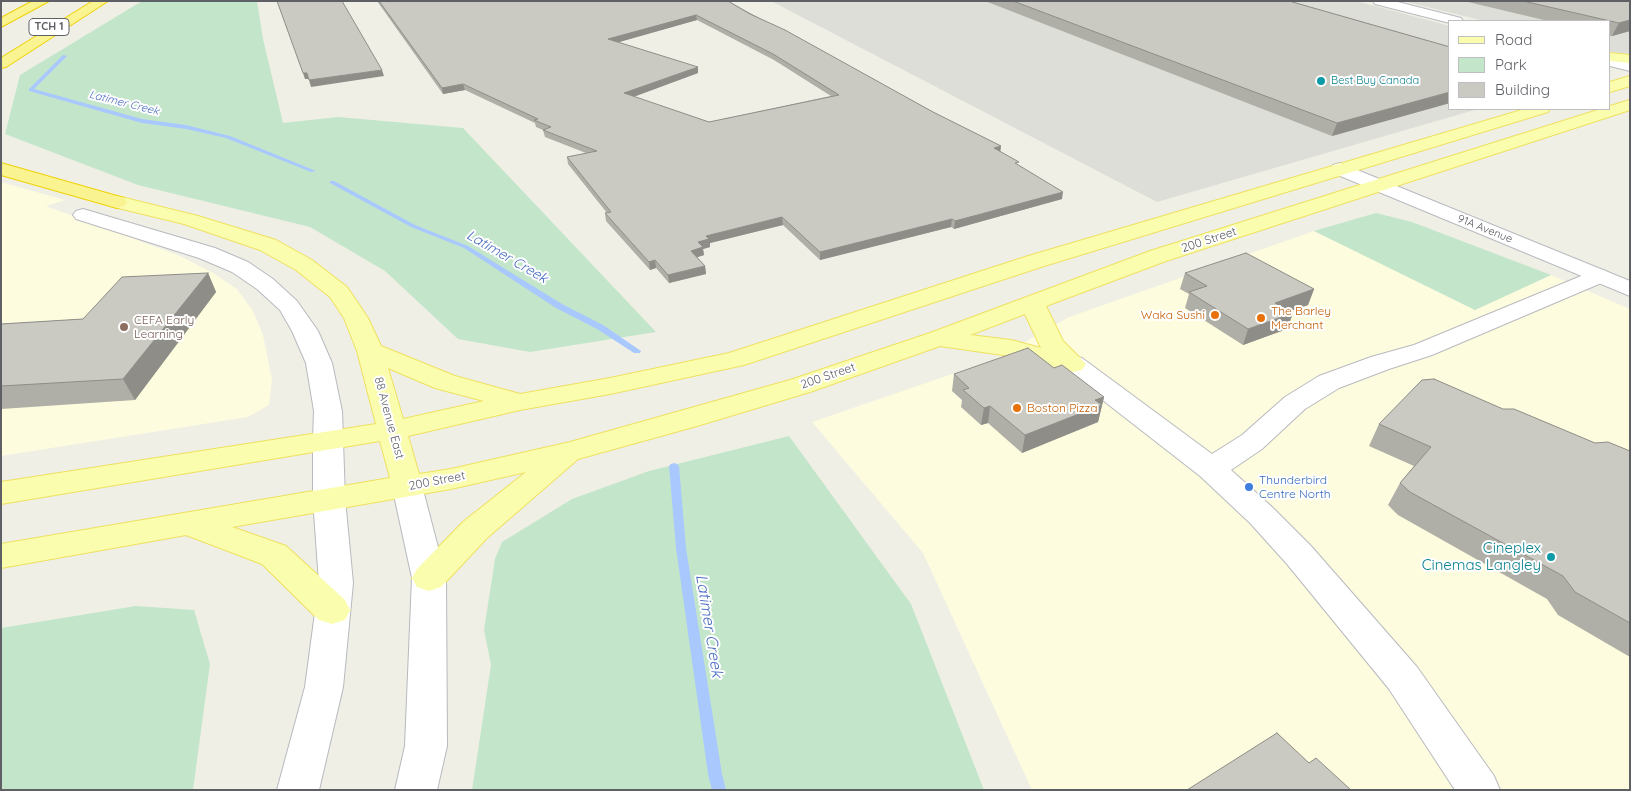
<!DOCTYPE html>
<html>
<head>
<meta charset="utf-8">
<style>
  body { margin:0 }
  #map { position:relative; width:1631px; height:791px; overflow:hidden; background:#efefe6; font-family:Quicksand,sans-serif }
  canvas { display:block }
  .frame { position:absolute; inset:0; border:2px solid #5e6066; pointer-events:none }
  .legend { position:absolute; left:1448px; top:20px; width:162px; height:90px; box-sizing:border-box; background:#fff; border:1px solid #bfbfc2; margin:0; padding:6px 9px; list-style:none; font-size:15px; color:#5e6066 }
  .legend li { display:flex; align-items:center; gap:10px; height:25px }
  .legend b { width:25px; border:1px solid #bfbfc2 }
</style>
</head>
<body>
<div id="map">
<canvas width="1631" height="791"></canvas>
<div class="frame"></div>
<ul class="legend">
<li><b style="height:6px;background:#fbfdae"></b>Road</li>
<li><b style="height:14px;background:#c3e6ca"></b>Park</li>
<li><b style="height:14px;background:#cbcac2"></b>Building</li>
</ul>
</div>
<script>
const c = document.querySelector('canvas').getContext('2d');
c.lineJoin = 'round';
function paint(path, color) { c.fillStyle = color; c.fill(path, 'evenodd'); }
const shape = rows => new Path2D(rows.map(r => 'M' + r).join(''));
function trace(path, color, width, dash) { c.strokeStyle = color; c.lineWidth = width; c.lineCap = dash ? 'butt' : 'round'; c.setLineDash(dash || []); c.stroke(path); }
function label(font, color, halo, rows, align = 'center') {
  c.font = font + ' Quicksand,sans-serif'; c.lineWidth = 4; c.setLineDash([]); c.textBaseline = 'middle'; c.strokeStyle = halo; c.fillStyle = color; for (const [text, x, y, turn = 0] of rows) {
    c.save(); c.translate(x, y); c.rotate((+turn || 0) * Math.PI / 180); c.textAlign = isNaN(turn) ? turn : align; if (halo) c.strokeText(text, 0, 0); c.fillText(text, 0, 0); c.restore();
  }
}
paint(shape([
  [1,182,65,200,46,206,180,256,213,273,237,289,253,311,263,335,272,380,269,405,248,417,1,456],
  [1314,231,1475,310,1551,275,1630,309,1630,790,1032,790,923,553,812,422,993,360,1069,317]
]), '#fdfcde');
paint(shape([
  [771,1,1356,1,1450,26,1450,109,1478,109,1157,202],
  [1403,1,1630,1,1630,54,1610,52,1610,21,1484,21]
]), '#deded8');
paint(shape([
  [142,1,257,1,263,39,283,123,338,117,463,128,656,332,530,352,458,339,385,271,310,227,138,185,5,134,20,75],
  [1376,213,1412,222,1551,275,1475,310,1314,231],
  [789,436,911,604,984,790,472,790,491,665,484,630,495,559,502,542,572,499,649,471],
  [136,606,194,610,210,664,193,790,1,790,1,628]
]), '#c3e6ca');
paint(shape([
  [63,55,67,56,34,89,142,119,186,125,230,136,316,171,311,172,226,138,186,129,142,123,29,91,29,89,63,55],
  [330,181,334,181,415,225,468,246,562,304,603,325,641,351,640,353,634,353,597,329,556,308,464,248,411,227,330,183,330,181],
  [674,463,677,464,679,466,686,548,722,774,726,790,712,790,708,774,676,548,669,466,671,464,674,463]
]), '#a9c8fd');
const minor = shape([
  [83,209,215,248,248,262,273,279,297,301,318,331,332,363,342,411,343,441,338,448,328,450,318,448,313,441,314,411,306,363,292,331,280,310,257,289,232,272,199,258,76,219,73,215,76,211,83,209],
  [1598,269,1606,271,1609,276,1606,281,1432,355,1389,369,1339,388,1305,409,1262,449,1231,470,1272,507,1311,546,1417,667,1494,776,1500,790,1455,790,1389,689,1287,564,1250,523,1200,476,1064,370,1060,364,1064,358,1073,356,1082,358,1212,454,1242,435,1285,397,1319,376,1371,357,1414,345,1598,269]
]);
const tertiary = shape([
  [1373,1,1394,1,1461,18,1463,21,1450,21,1450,23,1375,4,1373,1],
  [1610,57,1630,62,1630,71,1610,66,1610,57],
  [1340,163,1630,281,1630,296,1333,173,1331,169,1333,165,1340,163]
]);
const secondary = shape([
  [328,432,338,434,343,441,345,499,353,583,343,687,319,790,277,790,305,687,319,583,313,499,313,441,318,434,328,432],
  [407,475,418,479,422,486,446,578,447,746,437,790,395,790,405,746,412,578,392,486,396,479,407,475]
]);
const primary = shape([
  [1610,53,1630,55,1630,63,1610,61,1610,53],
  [1630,76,1630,86,1610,92,1610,82,1630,76],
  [1630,100,1630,110,1166,261,1046,306,1063,341,1086,364,1082,370,1073,372,1010,356,940,346,810,392,697,426,578,459,487,538,441,587,429,591,417,587,412,578,417,569,463,522,526,472,451,489,232,527,286,546,345,600,350,610,345,620,332,624,319,620,262,564,186,535,1,568,1,544,390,478,380,441,1,504,1,482,376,424,357,351,344,318,330,297,296,270,260,250,184,224,110,206,107,202,110,198,117,196,198,216,276,240,312,260,347,287,368,318,381,346,455,376,520,394,610,378,729,353,1025,257,1525,109,1550,109,1548,112,1041,267,744,365,610,394,520,410,408,436,419,474,451,469,570,442,790,380,930,333,1150,251,1601,109,1610,109,1610,106,1630,100],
  [1025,314,1041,348,1011,340,970,335,1025,314],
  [388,368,435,388,484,401,403,419,388,368]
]);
const motorway = shape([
  [33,1,49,1,1,27,1,18,33,1],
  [93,1,108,1,6,67,1,68,1,58,93,1],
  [1,163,124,198,127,202,124,206,117,208,1,175,1,163]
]);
trace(minor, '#b8babf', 2);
trace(tertiary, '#b8babf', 2);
trace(secondary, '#b7b9bf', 2);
trace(primary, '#eee161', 2);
trace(motorway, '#efd206', 2);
paint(minor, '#fff');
paint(tertiary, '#fff');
paint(secondary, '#fff');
paint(primary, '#fbfdae');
paint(motorway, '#faf392');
paint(shape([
  [377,1,728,1,933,112,1001,146,1000,151,1062,199,954,229,951,227,820,260,783,225,710,243,710,247,703,249,704,255,697,257,705,266,706,274,669,283,656,268,650,270,606,221,605,213,607,213,568,164,567,157,586,153,545,137,543,130,536,127,535,123,465,90,443,94],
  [697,20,774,60,831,96,709,122,633,97,698,73,618,42],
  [985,1,1289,1,1450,47,1450,103,1332,136],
  [1464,1,1630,1,1630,31,1612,36,1610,36,1610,21,1548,21],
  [208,273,216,292,135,400,1,409,1,324,83,319],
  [1185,273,1314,289,1308,305,1290,311,1293,313,1287,329,1243,345,1185,308,1189,294,1180,289],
  [1054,368,1104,397,1098,422,1022,453,988,423,981,425,961,407,962,400,952,391,954,374],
  [1503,409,1595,443,1630,451,1630,657,1558,615,1547,599,1398,515,1388,505,1400,483,1414,466,1369,446,1379,424]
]), '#afaea7');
paint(shape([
  [696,15,697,20,609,45,608,39],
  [1630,20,1630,31,1612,36,1619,23],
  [698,67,698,73,625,100,624,93],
  [382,70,384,76,311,87,309,80],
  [303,73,307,73,309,79,305,79],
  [463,84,465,90,443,94,442,88],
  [1450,92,1450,103,1332,136,1337,123],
  [1001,146,1000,153,994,148],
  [1063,192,1062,199,954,229,955,221],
  [782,217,783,225,710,243,710,247,703,249,704,255,692,259,691,251,698,242,706,236],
  [952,219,951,227,820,260,820,252],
  [655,260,656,268,650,270,649,262],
  [705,266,706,274,669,283,668,275],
  [208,273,216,292,135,400,123,379],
  [1314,289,1308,305,1269,319,1275,303],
  [1293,313,1287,329,1243,345,1248,329],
  [1104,397,1098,422,1022,453,1025,435,1095,400],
  [990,406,988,423,981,425,984,408]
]), '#8e8d88');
const building = shape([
  [277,1,342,1,382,70,309,80,307,73,303,73,277,1],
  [379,1,728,1,750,14,785,30,933,112,1001,146,994,148,1019,162,1015,163,1063,192,955,221,952,219,820,252,782,217,706,236,709,239,698,242,703,247,691,251,705,266,668,275,655,260,649,262,605,213,611,212,567,157,597,151,543,130,551,127,534,120,538,119,463,84,442,88,379,1],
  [696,15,773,54,839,95,709,122,624,93,698,67,608,39,696,15],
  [1013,1,1289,1,1450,47,1450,92,1337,123,1013,1],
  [1523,1,1630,1,1630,20,1619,23,1523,1],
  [1246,253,1314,289,1275,303,1293,313,1248,329,1189,292,1207,286,1185,273,1246,253],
  [208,273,123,379,1,386,1,324,83,319,122,277,208,273],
  [1028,348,1054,368,1062,365,1104,397,1095,400,1102,405,1025,435,990,406,984,408,963,390,969,388,954,374,1028,348],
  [1434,379,1503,409,1514,409,1595,443,1608,442,1630,451,1630,623,1575,592,1563,576,1410,492,1400,483,1431,447,1379,424,1422,380,1434,379],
  [1277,733,1309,763,1316,758,1351,790,1187,790,1277,733]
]);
paint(building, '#cbcac2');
trace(building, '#8e8d88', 1);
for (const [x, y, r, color] of [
  [1321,81,5,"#0f9aa8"],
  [1215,315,5,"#e8710a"],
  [1261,318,5,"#e8710a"],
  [124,327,5,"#8d6e63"],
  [1017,408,5,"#e8710a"],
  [1249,487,5,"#3f7fe0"],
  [1551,557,5,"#0f9aa8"]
]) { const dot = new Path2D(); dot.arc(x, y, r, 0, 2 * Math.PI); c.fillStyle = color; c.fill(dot); trace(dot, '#fff', 2); }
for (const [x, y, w] of [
  [49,27,40]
]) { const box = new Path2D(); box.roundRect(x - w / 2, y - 8.5, w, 17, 4); c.fillStyle = '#fff'; c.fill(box); trace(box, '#5e6066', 1); }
label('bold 11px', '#5e6066', null, [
  ["TCH 1",49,27]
]);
label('11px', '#0d838f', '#fff', [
  ["Best Buy Canada",1331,81]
], 'left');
label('italic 11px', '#4b6ec1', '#fff', [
  ["Latimer Creek",124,103,14]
]);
label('11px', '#5e6066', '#fff', [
  ["91A Avenue",1485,229,22]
]);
label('12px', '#5e6066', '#fff', [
  ["200 Street",1209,240,-18],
  ["200 Street",828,376,-19],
  ["88 Avenue East",389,418,75],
  ["200 Street",437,481,-11]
]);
label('12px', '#c56008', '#fff', [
  ["The Barley",1271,311],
  ["Merchant",1271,325],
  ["Waka Sushi",1205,315,"right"],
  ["Boston Pizza",1027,408]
], 'left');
label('12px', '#785e54', '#fff', [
  ["CEFA Early",134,320],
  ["Learning",134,334]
], 'left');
label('12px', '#366cbe', '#fff', [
  ["Thunderbird",1259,480],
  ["Centre North",1259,494]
], 'left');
label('italic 14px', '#4b6ec1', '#fff', [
  ["Latimer Creek",507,257,30]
]);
label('15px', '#0d838f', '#fff', [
  ["Cineplex",1541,548],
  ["Cinemas Langley",1541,565]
], 'right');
label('italic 16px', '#4b6ec1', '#fff', [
  ["Latimer Creek",709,626,81]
]);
</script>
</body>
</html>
